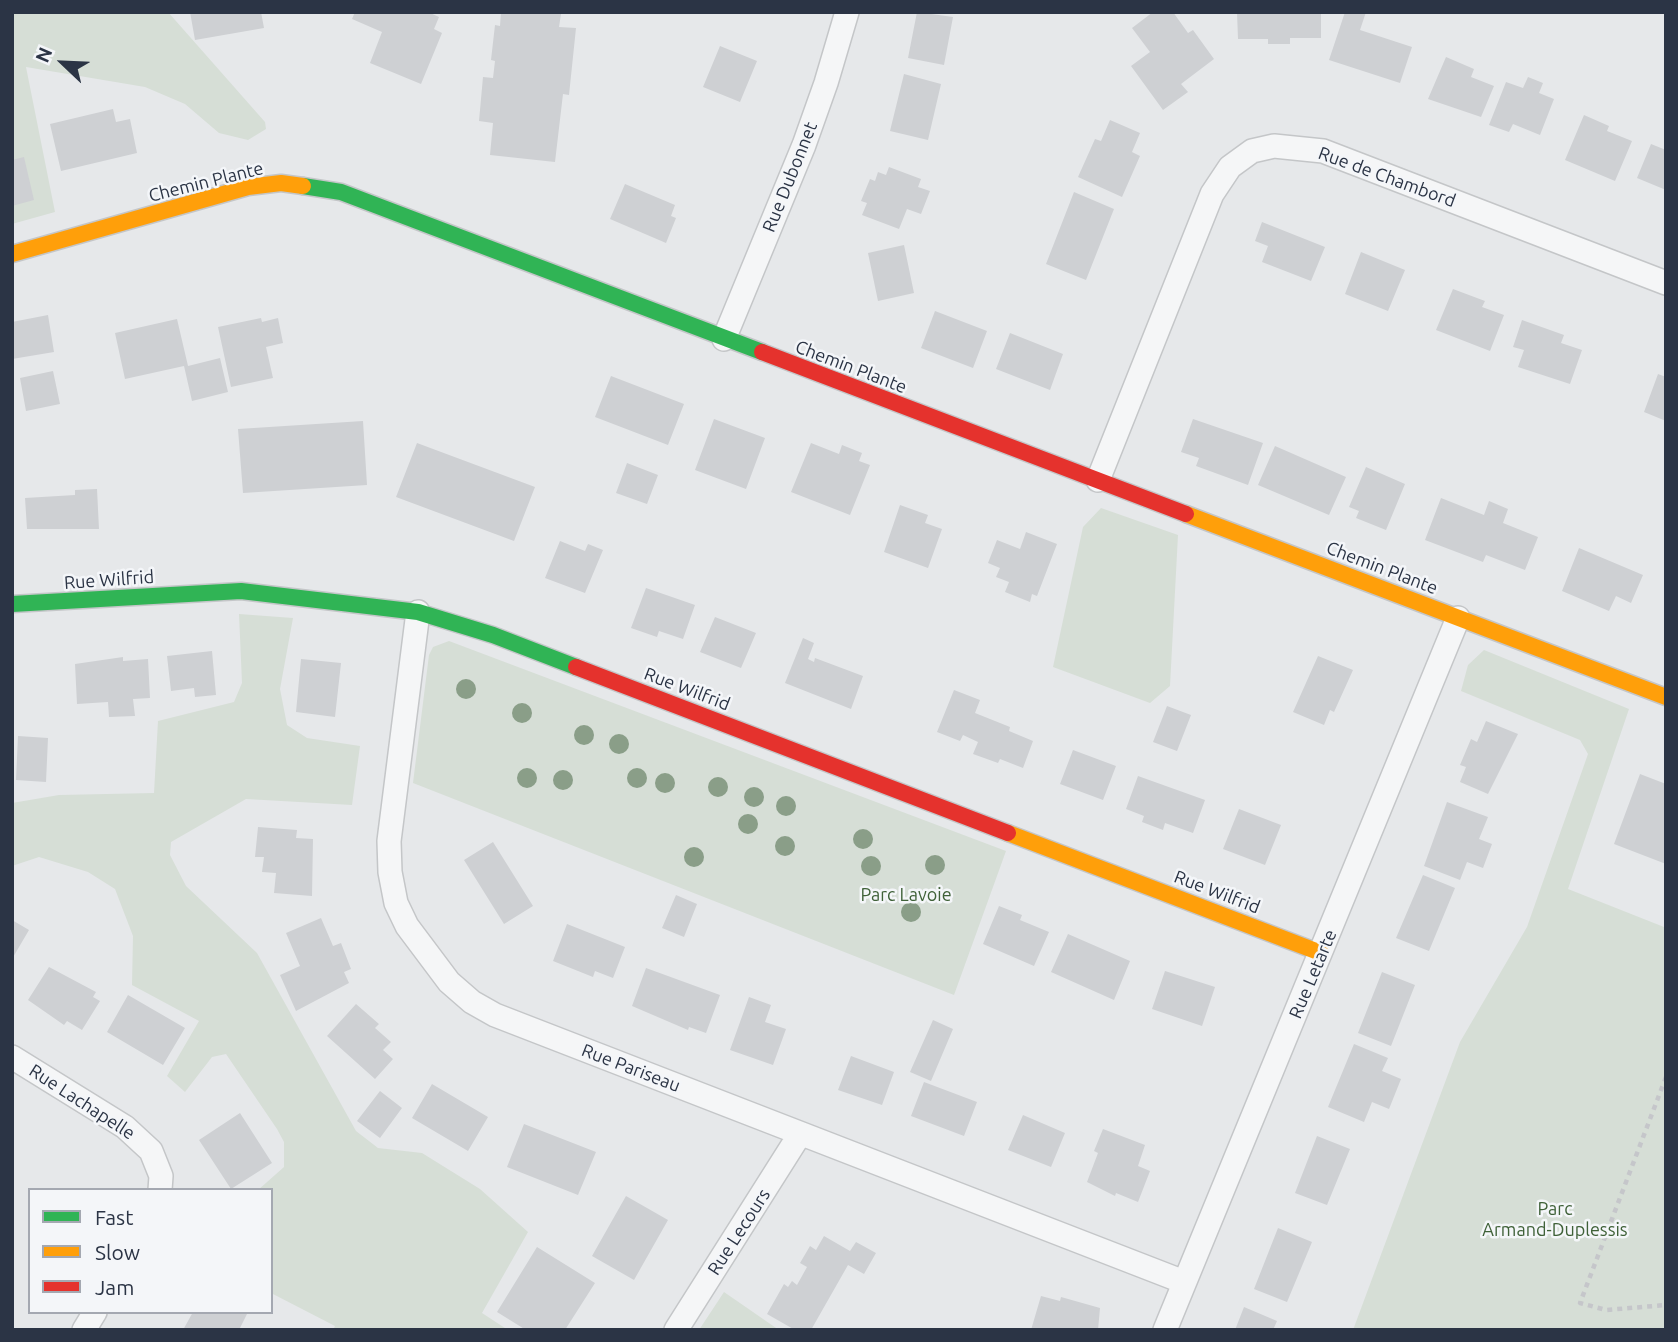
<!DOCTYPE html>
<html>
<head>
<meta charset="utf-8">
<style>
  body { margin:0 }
  #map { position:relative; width:1678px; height:1342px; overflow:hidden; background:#e6e8ea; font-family:Ubuntu,sans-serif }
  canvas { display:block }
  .frame { position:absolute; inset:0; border:14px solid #2b3445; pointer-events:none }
  .legend { position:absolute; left:28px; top:1188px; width:245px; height:126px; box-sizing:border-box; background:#f4f6f9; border:2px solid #a4a8b1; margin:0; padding:9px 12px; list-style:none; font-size:21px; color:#2b3445 }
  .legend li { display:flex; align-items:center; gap:14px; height:35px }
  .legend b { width:35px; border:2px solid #a4a8b1 }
  .north { position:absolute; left:28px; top:28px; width:70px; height:70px; -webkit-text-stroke:5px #f4f6f9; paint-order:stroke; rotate:293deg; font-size:19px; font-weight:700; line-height:28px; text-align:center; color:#2b3445 }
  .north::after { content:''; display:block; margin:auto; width:24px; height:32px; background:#2b3445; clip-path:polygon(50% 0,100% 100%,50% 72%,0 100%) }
</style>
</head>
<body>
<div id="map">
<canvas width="1678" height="1342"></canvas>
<div class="frame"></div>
<ul class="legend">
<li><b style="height:9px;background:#30b455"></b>Fast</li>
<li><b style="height:9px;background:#ff9f0a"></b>Slow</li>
<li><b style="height:9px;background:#e5322d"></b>Jam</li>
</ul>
<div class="north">N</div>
</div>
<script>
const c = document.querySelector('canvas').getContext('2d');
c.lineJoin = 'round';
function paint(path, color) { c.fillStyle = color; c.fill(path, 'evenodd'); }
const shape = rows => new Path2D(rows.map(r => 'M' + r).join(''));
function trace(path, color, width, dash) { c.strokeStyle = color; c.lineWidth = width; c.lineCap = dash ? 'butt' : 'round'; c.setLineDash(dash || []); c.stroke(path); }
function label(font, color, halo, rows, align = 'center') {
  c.font = font + ' Ubuntu,sans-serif'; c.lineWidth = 5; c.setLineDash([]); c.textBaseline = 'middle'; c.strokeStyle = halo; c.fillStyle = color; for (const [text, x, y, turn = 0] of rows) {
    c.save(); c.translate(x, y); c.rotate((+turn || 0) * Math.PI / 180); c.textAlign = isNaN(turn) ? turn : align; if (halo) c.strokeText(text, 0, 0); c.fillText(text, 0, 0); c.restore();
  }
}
paint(shape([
  [12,12,168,12,265,122,266,129,248,140,219,133,185,104,145,87,26,67,55,212,12,224],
  [1101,508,1178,535,1170,686,1150,703,1053,667,1083,527],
  [239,614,293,618,280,689,287,725,307,738,360,746,352,805,246,799,171,842,170,855,186,886,257,953,356,1131,378,1148,422,1153,480,1189,528,1232,482,1313,508,1330,333,1330,335,1326,271,1293,271,1190,258,1190,284,1167,284,1142,277,1129,226,1054,212,1057,185,1092,167,1076,199,1021,132,985,133,936,115,889,88,872,39,857,12,866,12,803,59,795,154,793,158,721,234,702,242,683],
  [449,641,1006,851,954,995,413,783,429,655,433,647],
  [1484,650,1629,709,1568,889,1664,927,1666,925,1666,1330,1353,1330,1460,1042,1527,927,1588,754,1580,740,1461,691,1468,665],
  [724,1292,779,1330,699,1330]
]), '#d6ded6');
paint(shape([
  [190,12,261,12,264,28,195,40],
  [355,12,428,12,439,17,434,29,442,33,421,84,370,63,382,32,352,19],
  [501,12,561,14,559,27,576,28,569,95,563,94,555,162,490,155,493,123,479,121,483,77,493,78,495,61,491,60,495,25,500,26],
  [917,12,953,17,944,65,908,58],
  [1153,12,1173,12,1188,33,1193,30,1214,59,1181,84,1188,92,1163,110,1131,66,1150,52,1132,28],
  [1237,12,1321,12,1321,38,1290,38,1290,44,1268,44,1268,39,1238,39],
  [1345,12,1366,12,1360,30,1412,47,1400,83,1329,60],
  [720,46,757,61,740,102,703,87],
  [1446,57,1474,69,1471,77,1494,86,1481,117,1428,99],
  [904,74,941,84,928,140,890,131],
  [1528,77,1543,83,1539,93,1554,99,1540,135,1513,124,1509,132,1489,125,1506,82,1523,88],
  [113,109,116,122,130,119,137,153,61,171,50,124],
  [1584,115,1609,126,1607,131,1632,141,1615,181,1565,160],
  [1110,120,1140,133,1132,152,1140,156,1122,197,1078,177,1095,139,1101,141],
  [1651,144,1666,150,1666,190,1637,178],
  [24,157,34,200,12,206,12,160],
  [889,167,921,179,918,187,930,191,921,214,907,209,899,229,862,215,867,203,861,201,870,179,875,181,878,172,886,175],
  [625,184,675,205,671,216,676,218,666,243,610,219],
  [1074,192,1114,209,1086,280,1046,264],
  [1262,222,1325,247,1311,281,1262,262,1268,246,1255,241],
  [904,245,914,293,878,301,868,253],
  [1361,252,1405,270,1388,311,1345,294],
  [1453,289,1485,301,1482,307,1504,315,1490,351,1436,330],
  [935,311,987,331,973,368,921,348],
  [48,315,54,352,12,359,12,322],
  [261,318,262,322,278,318,283,343,266,347,273,378,231,387,218,327],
  [177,319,188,366,220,358,228,392,192,401,184,366,125,379,115,333],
  [1522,320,1564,335,1561,343,1582,350,1570,384,1518,367,1524,350,1513,347],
  [1010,333,1063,354,1050,390,996,369],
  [53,371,60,404,26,411,20,378],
  [1658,374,1666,377,1666,421,1644,412],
  [611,376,684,404,668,445,595,417],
  [714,419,765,438,746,489,695,470],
  [1193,419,1263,443,1248,485,1196,466,1199,458,1181,452],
  [363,421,367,485,243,493,238,429],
  [417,443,535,487,514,541,396,497],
  [811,443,839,454,842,445,862,453,859,461,870,465,850,515,791,492],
  [1275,446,1346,477,1329,515,1258,485],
  [627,463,658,475,647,504,616,493],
  [1366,467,1405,484,1386,530,1356,518,1359,511,1349,507],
  [97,489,99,529,27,529,25,498,75,495,75,490],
  [1441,498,1484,515,1489,501,1508,509,1503,523,1538,537,1525,570,1486,555,1483,562,1425,540],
  [900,505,928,515,925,523,942,529,928,568,884,552],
  [1026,532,1057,544,1037,596,1032,594,1030,602,1005,592,1009,582,996,577,1000,568,988,563,997,540,1020,549],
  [560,541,585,551,588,544,603,550,585,593,545,578],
  [1579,548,1643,575,1631,603,1616,596,1609,611,1562,591],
  [646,588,695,605,683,639,659,631,657,637,631,628],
  [715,617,756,633,741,668,700,652],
  [803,638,814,643,808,659,814,662,815,658,863,676,851,709,785,683],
  [212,651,216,695,195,697,194,688,171,691,167,656],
  [1318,656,1353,670,1334,712,1330,710,1324,725,1293,712],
  [123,657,123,661,148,659,150,698,133,699,135,716,109,717,108,702,77,704,75,664],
  [301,659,341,663,335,717,296,712],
  [954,690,980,700,975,713,1010,727,1009,731,1033,741,1023,768,1000,759,998,763,973,754,978,742,963,735,960,741,937,732],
  [1167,706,1191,715,1177,751,1153,742],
  [1486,721,1518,734,1488,794,1460,782,1466,767,1460,765,1471,739,1477,742],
  [18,736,48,738,46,782,16,780],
  [1073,750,1116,766,1103,800,1060,784],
  [1640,774,1666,784,1666,864,1614,844],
  [1138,776,1205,800,1193,833,1165,823,1163,830,1142,822,1144,816,1126,809],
  [1447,802,1488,817,1479,839,1492,844,1483,868,1467,862,1460,880,1424,866],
  [1239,809,1281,825,1265,865,1223,849],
  [258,827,297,830,296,838,313,839,312,896,274,893,276,873,262,872,264,857,255,857],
  [493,842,533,906,504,924,464,860],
  [1423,875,1455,888,1429,951,1396,938],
  [676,895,697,904,684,937,662,928],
  [999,906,1022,915,1020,920,1049,932,1034,966,983,944],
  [321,918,333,946,341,943,351,969,344,972,349,983,296,1011,280,975,300,966,286,933],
  [12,920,29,930,12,959],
  [567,924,625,947,613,978,595,971,593,977,553,961],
  [1068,934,1130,961,1114,1000,1051,972],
  [49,967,96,992,93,997,100,1001,82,1030,67,1021,64,1025,28,1000],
  [646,968,720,995,706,1033,689,1027,688,1030,632,1006],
  [1165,971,1215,987,1202,1026,1152,1009],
  [1382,972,1415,985,1391,1046,1358,1033],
  [128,995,185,1028,163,1065,107,1032],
  [749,997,771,1005,765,1022,786,1029,773,1065,730,1050],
  [356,1004,379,1024,375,1028,391,1042,383,1050,393,1059,375,1079,327,1036],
  [933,1020,953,1029,931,1081,910,1072],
  [1354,1044,1388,1058,1382,1071,1401,1079,1389,1109,1372,1102,1364,1122,1328,1107],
  [851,1056,894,1072,882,1105,838,1090],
  [924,1082,977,1102,964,1136,911,1116],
  [432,1084,488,1117,468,1151,412,1118],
  [380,1091,402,1108,380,1138,357,1121],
  [240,1113,272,1163,231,1189,199,1140],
  [1023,1115,1065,1133,1051,1167,1008,1150],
  [524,1124,596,1152,578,1195,507,1167],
  [1103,1129,1145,1145,1138,1166,1150,1171,1138,1202,1116,1193,1115,1196,1087,1182,1098,1153,1094,1151],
  [1317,1136,1350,1149,1327,1205,1295,1193],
  [626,1196,668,1220,634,1280,592,1256],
  [1278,1228,1312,1242,1287,1302,1254,1289],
  [824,1236,850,1251,856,1242,876,1253,864,1274,848,1265,811,1330,795,1330,767,1314,784,1284,788,1287,792,1281,797,1285,807,1267,800,1263,810,1246,816,1250],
  [537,1247,595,1283,565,1330,526,1330,497,1312],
  [1041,1296,1060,1301,1061,1297,1100,1308,1098,1330,1031,1330],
  [1244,1307,1277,1321,1273,1330,1235,1330],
  [193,1312,248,1312,239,1330,183,1330]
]), '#ced0d3');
const street = shape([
  [724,339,804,145,826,83,847,12],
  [1098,480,1212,194,1230,167,1252,151,1274,146,1323,151,1666,283],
  [418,612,389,841,390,872,396,903,407,926,449,982,472,1002,495,1015,1184,1282],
  [12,1057,125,1127,151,1151,161,1176,160,1190],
  [84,1330,95,1312],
  [676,1330,800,1134],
  [1165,1330,1458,618]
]);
const fast = shape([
  [303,186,341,192,762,352],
  [12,604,241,591,418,612,493,635,576,667]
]);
const slow = shape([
  [12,254,248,187,281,183,303,186],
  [1186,514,1666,697],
  [1008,833,1321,953]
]);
const jam = shape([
  [762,352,1186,514],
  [576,667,1008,833]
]);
trace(street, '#c4c6c8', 26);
trace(fast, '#c4c6c8', 19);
trace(slow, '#c4c6c8', 19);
trace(jam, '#c4c6c8', 19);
trace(shape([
  [1666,1077,1580,1303,1606,1310,1666,1305]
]), '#c5c6ca', 4.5, [5, 5]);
trace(street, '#f5f6f7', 23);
trace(fast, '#30b455', 16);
trace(slow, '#ff9f0a', 16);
trace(jam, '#e5322d', 16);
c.fillStyle = '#8a9e88';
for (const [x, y] of [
  [466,689],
  [522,713],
  [584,735],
  [619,744],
  [527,778],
  [637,778],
  [563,780],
  [665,783],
  [718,787],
  [754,797],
  [786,806],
  [748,824],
  [863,839],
  [785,846],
  [694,857],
  [935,865],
  [871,866],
  [911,912]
]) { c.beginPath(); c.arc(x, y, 10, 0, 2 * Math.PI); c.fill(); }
label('18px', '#2b3445', '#f4f6f9', [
  ["Rue Dubonnet",790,177,-68],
  ["Rue de Chambord",1387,177,20],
  ["Chemin Plante",206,182,-14],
  ["Chemin Plante",851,367,21],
  ["Chemin Plante",1382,568,21],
  ["Rue Wilfrid",109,580,-4],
  ["Rue Wilfrid",687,689,21],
  ["Rue Wilfrid",1217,892,21],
  ["Rue Letarte",1313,974,-67],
  ["Rue Pariseau",631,1068,21],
  ["Rue Lachapelle",82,1102,33],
  ["Rue Lecours",739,1232,-57]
]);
label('18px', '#3f6138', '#f4f6f9', [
  ["Parc Lavoie",906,895],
  ["Parc",1555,1209],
  ["Armand-Duplessis",1555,1230]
]);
</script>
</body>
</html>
